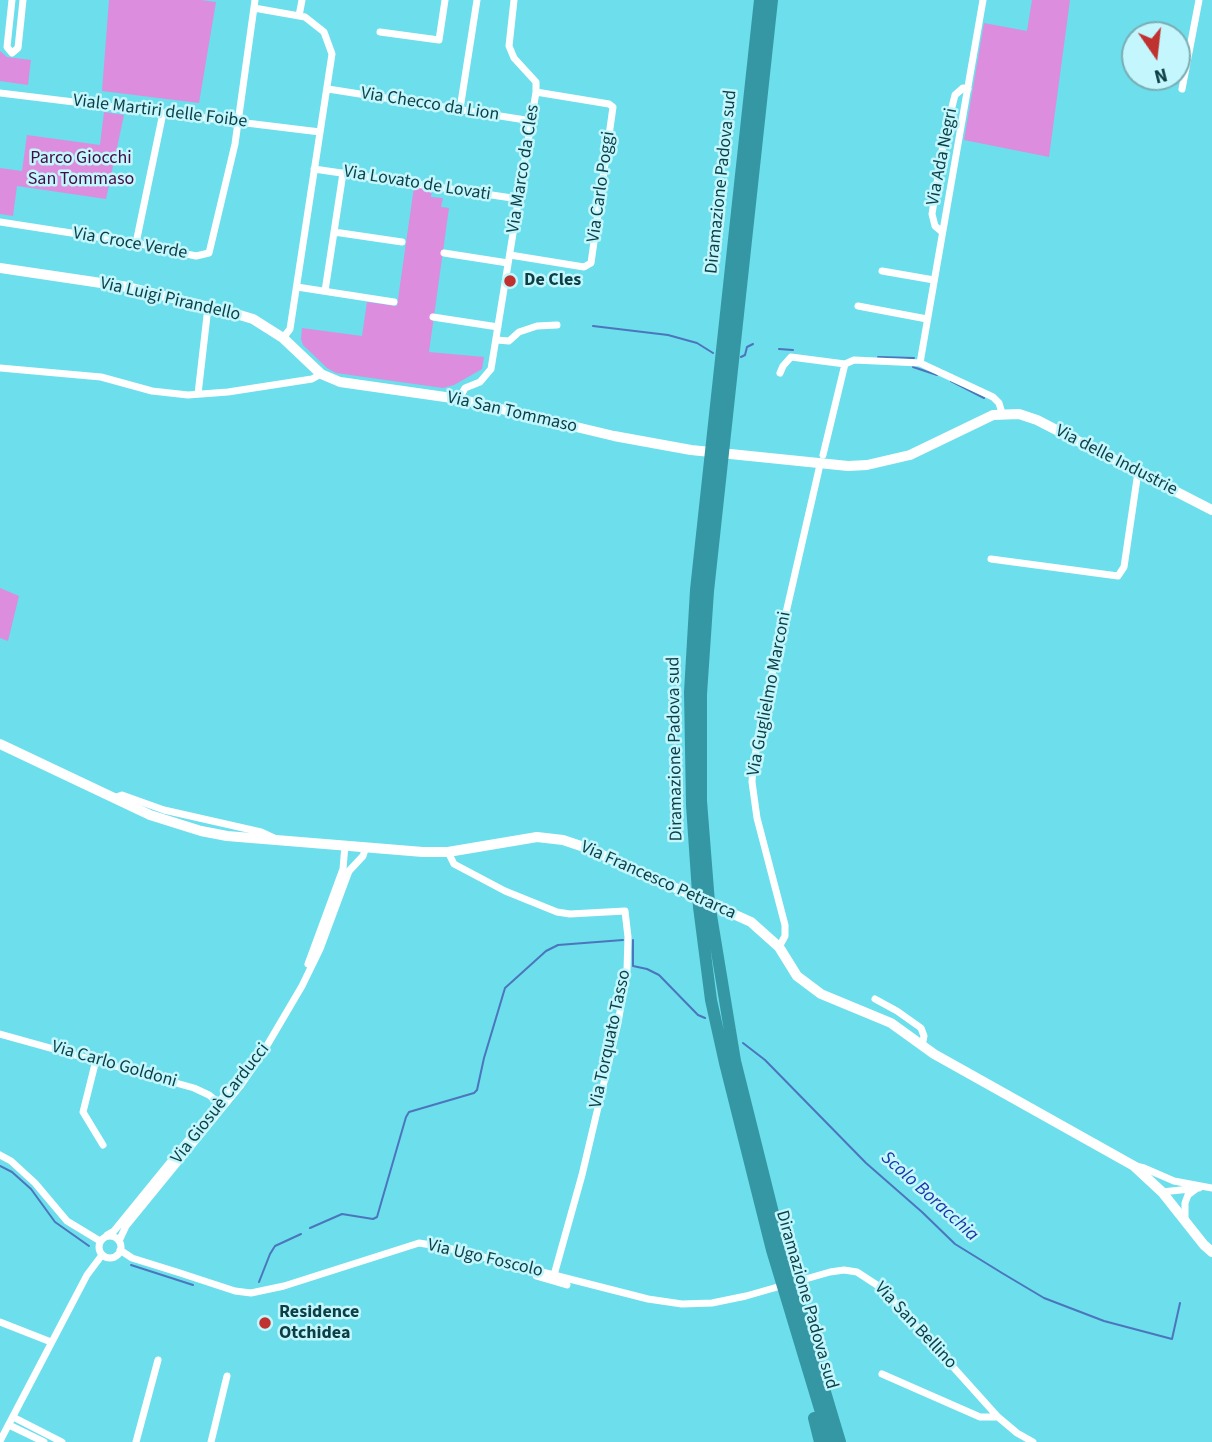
<!DOCTYPE html>
<html>
<head>
<meta charset="utf-8">
<style>
  body { margin:0 }
  #map { position:relative; width:1212px; height:1442px; overflow:hidden; background:#6cdeec; font-family:"Source Sans 3",sans-serif }
  canvas { display:block }
  .north { position:absolute; left:1121px; top:21px; width:70px; height:70px; box-sizing:border-box; background:#c3f6fd; border:2px solid #79adb3; border-radius:50%; rotate:166deg; font-size:19px; font-weight:700; line-height:28px; text-align:center; color:#0b3f45 }
  .north::after { content:''; display:block; margin:auto; width:24px; height:32px; background:#c03230; clip-path:polygon(50% 0,100% 100%,50% 72%,0 100%) }
</style>
</head>
<body>
<div id="map">
<canvas width="1212" height="1442"></canvas>
<div class="north">N</div>
</div>
<script>
const c = document.querySelector('canvas').getContext('2d');
c.lineJoin = 'round';
function paint(path, color) { c.fillStyle = color; c.fill(path, 'evenodd'); }
const shape = rows => new Path2D(rows.map(r => 'M' + r).join(''));
function trace(path, color, width, dash) { c.strokeStyle = color; c.lineWidth = width; c.lineCap = dash ? 'butt' : 'round'; c.setLineDash(dash || []); c.stroke(path); }
function label(font, color, halo, rows, align = 'center') {
  c.font = font + ' "Source Sans 3",sans-serif'; c.lineWidth = 5; c.setLineDash([]); c.textBaseline = 'middle'; c.strokeStyle = halo; c.fillStyle = color; for (const [text, x, y, turn = 0] of rows) {
    c.save(); c.translate(x, y); c.rotate((+turn || 0) * Math.PI / 180); c.textAlign = isNaN(turn) ? turn : align; if (halo) c.strokeText(text, 0, 0); c.fillText(text, 0, 0); c.restore();
  }
}
paint(shape([
  [109,0,201,0,216,2,199,103,102,91],
  [1032,0,1070,0,1049,157,964,140,984,23,1027,31],
  [0,51,7,57,31,60,28,85,0,81],
  [104,112,124,115,106,199,17,186,13,216,0,214,0,168,22,171,27,135,100,145],
  [414,187,432,189,431,197,443,198,441,207,449,208,429,352,484,357,482,369,454,385,443,388,336,373,327,368,303,345,301,339,302,328,362,336,367,302,397,306],
  [0,588,19,596,8,641,0,638]
]), '#dc8dde');
trace(shape([
  [593,326,668,335,697,343,713,353],
  [779,349,793,350],
  [741,357,745,355,747,347,753,344],
  [878,357,914,358],
  [913,367,937,375],
  [951,381,984,398],
  [633,940,633,966,647,969,659,975,698,1015,705,1018],
  [743,1043,765,1060,866,1163,922,1212,955,1244,1002,1273,1044,1298,1104,1321,1172,1339,1180,1303],
  [0,1166,12,1172,31,1189,55,1222,89,1246],
  [310,1228,342,1214,373,1219,377,1217,406,1117,409,1112,474,1093,477,1090,484,1058,505,988,546,951,558,945,623,940],
  [131,1265,193,1285],
  [259,1282,270,1254,275,1246,301,1234]
]), '#4b75bc', 2);
trace(shape([
  [12,0,7,47,12,53,18,48,23,0],
  [254,8,305,17,324,32,332,54,290,329,283,338],
  [299,16,302,0],
  [380,32,439,40,445,0],
  [328,89,532,121],
  [1182,89,1199,0],
  [0,93,320,132],
  [460,109,477,0],
  [314,169,519,199],
  [0,222,136,243,196,256,209,253,235,144,255,0],
  [941,231,935,226,932,214,944,139,955,95,963,88,968,89],
  [334,232,402,242],
  [136,243,163,113],
  [444,253,508,263],
  [510,255,584,267,591,263,613,107,609,104,536,92],
  [882,271,934,280],
  [297,287,394,302],
  [325,291,343,173],
  [858,306,927,319],
  [433,317,498,327],
  [497,340,509,341,519,332,537,326,557,325],
  [920,363,983,0],
  [0,368,101,377,152,391,188,395,228,392,312,379,321,374],
  [780,373,783,366,791,357,845,364,854,360,920,363,993,397,999,403,1002,413],
  [198,394,208,307],
  [459,399,465,388,480,382,491,369,536,92,536,82,514,58,509,46,514,0],
  [823,455,845,364],
  [991,559,1118,576,1124,567,1138,472],
  [114,798,122,795,164,810,261,832,274,838],
  [448,852,454,864,505,891,557,912,570,914,625,911,628,937,627,970,618,1023,582,1175,554,1275],
  [779,947,785,936,785,925,757,818,752,782,753,767,763,713,819,469],
  [308,964,343,869,345,845],
  [875,999,897,1011,921,1028,924,1036,922,1046],
  [0,1034,194,1088,209,1095,221,1105],
  [96,1060,83,1112,103,1145],
  [0,1155,11,1161,35,1183,67,1221,100,1241],
  [1136,1166,1144,1168,1174,1181,1212,1188],
  [1162,1192,1199,1188],
  [1185,1222,1185,1203,1188,1195,1196,1189],
  [107,1235,114,1231,245,1070],
  '99 1247a11 11 0 1 1 22 0a11 11 0 1 1-22 0Z',
  [119,1241,126,1226,241,1085,262,1054,302,986,320,949,349,871,363,856,366,847],
  [120,1250,132,1258,177,1272,235,1291,251,1293,284,1286,419,1243,444,1247,648,1299,682,1304,712,1303,746,1296,830,1272,844,1270,857,1272,883,1289,998,1417,1017,1433,1033,1442],
  [536,1271,536,1276,567,1285],
  [0,1322,51,1342],
  [882,1374,980,1417,998,1417],
  [13,1417,62,1442],
  [9,1425,44,1442],
  [0,1441,87,1275,102,1255],
  [136,1442,158,1360],
  [211,1442,227,1376]
]), '#fff', 7);
trace(shape([
  [0,268,128,287,233,313,253,319,283,338,321,374,340,382,459,399,614,436,691,450,848,466,867,465,910,455,993,415,1019,414,1037,420,1212,510],
  [0,744,150,815,201,831,227,836,423,852,448,852,537,837,563,840,587,848,751,922,779,947,797,976,821,994,891,1023,934,1054,1134,1166,1162,1192,1204,1245,1212,1252]
]), '#fff', 10);
trace(shape([
  [760,0,696,590,690,692,692,805,699,907,711,1000,725,1063,772,1250,830,1442],
  [772,0,708,591,701,694,701,801,709,903,735,1061,781,1245,840,1442],
  [814,1418,820,1442]
]), '#3597a3', 12);
for (const [x, y, r, color] of [
  [510,281,7,"#c03230"],
  [265,1323,7,"#c03230"]
]) { const dot = new Path2D(); dot.arc(x, y, r, 0, 2 * Math.PI); c.fillStyle = color; c.fill(dot); trace(dot, '#c3f6fd', 2.5); }
label('18px', '#0b3f45', '#c3f6fd', [
  ["Via Checco da Lion",430,105,9],
  ["Viale Martiri delle Foibe",160,112,7],
  ["Via Ada Negri",943,157,-79],
  ["Via Marco da Cles",524,169,-81],
  ["Diramazione Padova sud",722,182,-84],
  ["Via Lovato de Lovati",417,184,9],
  ["Via Carlo Poggi",602,187,-82],
  ["Via Croce Verde",130,244,10],
  ["Via Luigi Pirandello",170,300,13],
  ["Via San Tommaso",512,413,13],
  ["Via delle Industrie",1116,461,27],
  ["Via Guglielmo Marconi",770,694,-79],
  ["Diramazione Padova sud",676,749,-91],
  ["Via Francesco Petrarca",658,881,24],
  ["Via Torquato Tasso",611,1039,-78],
  ["Via Carlo Goldoni",114,1065,16],
  ["Via Giosuè Carducci",221,1104,-52],
  ["Via Ugo Foscolo",485,1259,13],
  ["Diramazione Padova sud",806,1300,74],
  ["Via San Bellino",915,1326,47]
]);
label('18px', '#430c45', '#c3f6fd', [
  ["Parco Giocchi",81,159],
  ["San Tommaso",81,180]
]);
label('bold 18px', '#0b3f45', '#c3f6fd', [
  ["De Cles",524,281],
  ["Residence",279,1313],
  ["Otchidea",279,1334]
], 'left');
label('italic 19px', '#1935a7', '#c3f6fd', [
  ["Scolo Boracchia",929,1197,42]
]);
</script>
</body>
</html>
